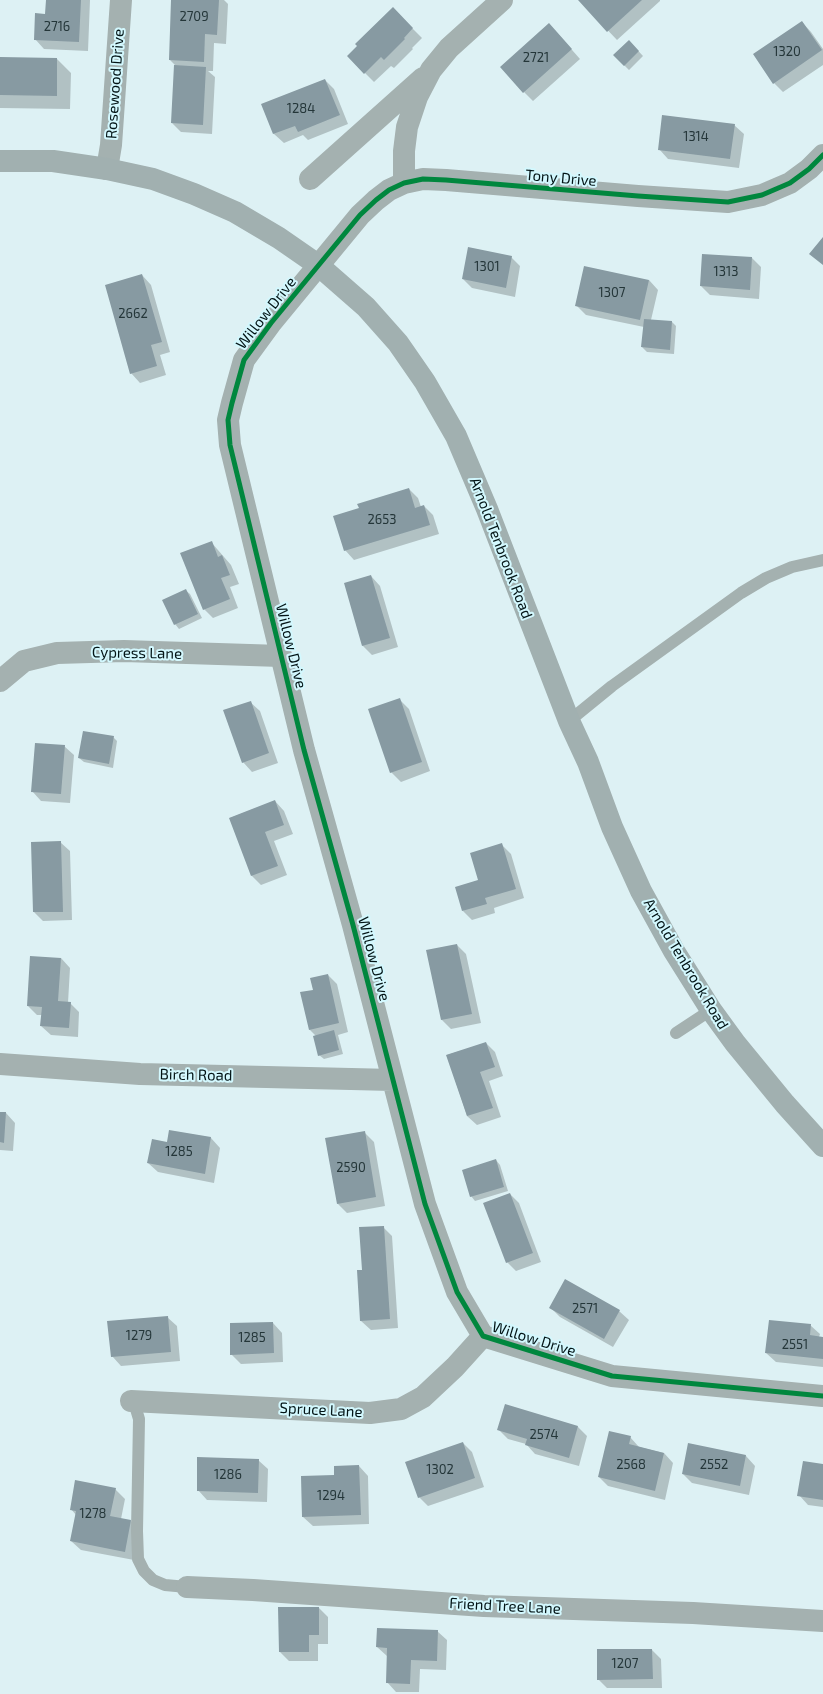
<!DOCTYPE html>
<html>
<head>
<meta charset="utf-8">
<style>
  body { margin:0 }
  canvas { display:block; background:#ddf1f4 }
</style>
</head>
<body>
<canvas width="823" height="1694"></canvas>
<script>
const c = document.querySelector('canvas').getContext('2d');
c.lineJoin = 'round';
function paint(path, color) { c.fillStyle = color; c.fill(path, 'evenodd'); }
const shape = rows => new Path2D(rows.map(r => 'M' + r).join(''));
function trace(path, color, width, dash) { c.strokeStyle = color; c.lineWidth = width; c.lineCap = dash ? 'butt' : 'round'; c.setLineDash(dash || []); c.stroke(path); }
function label(font, color, halo, rows, align = 'center') {
  c.font = font + ' "Exo 2",sans-serif'; c.lineWidth = 4; c.setLineDash([]); c.textBaseline = 'middle'; c.strokeStyle = halo; c.fillStyle = color; for (const [text, x, y, turn = 0] of rows) {
    c.save(); c.translate(x, y); c.rotate((+turn || 0) * Math.PI / 180); c.textAlign = isNaN(turn) ? turn : align; if (halo) c.strokeText(text, 0, 0); c.fillText(text, 0, 0); c.restore();
  }
}
paint(shape([
  [47,0,90,0,88,51,44,49,35,39,46,15],
  [172,0,224,0,228,4,226,44,214,43,213,71,208,71,215,77,212,134,181,132,172,123,175,65,170,60],
  [579,0,660,0,660,1,617,40],
  [393,9,422,38,412,48,413,49,394,68,391,66,374,82,348,56],
  [802,22,811,32,823,49,823,65,783,92,774,83],
  [558,34,580,59,533,101,524,92],
  [629,41,643,56,629,70,624,65],
  [0,58,57,59,71,73,70,109,0,108],
  [325,80,334,89,348,124,308,140,303,135,284,143,274,134,263,104],
  [734,125,744,134,739,168,668,159,659,149],
  [511,257,520,266,515,297,472,288,463,279],
  [752,258,761,267,759,299,710,295,701,286],
  [142,275,151,285,170,352,160,355,166,375,140,383,131,373],
  [649,280,658,290,651,320,672,322,676,326,674,354,647,352,642,347,644,327,586,315,577,306],
  [409,489,418,498,421,507,424,506,433,515,439,534,354,560,345,550,360,509],
  [211,542,231,565,239,584,230,587,238,608,213,618,204,609],
  [371,576,380,586,398,647,372,655,363,646],
  [185,590,190,594,202,618,179,629,175,624],
  [399,699,409,709,430,771,401,782,391,772],
  [250,702,260,711,278,763,252,772,243,762],
  [113,737,117,741,113,768,84,762,79,758],
  [64,746,74,755,70,803,41,801,32,791],
  [275,801,284,811,293,834,274,841,287,875,261,885,252,876,230,818],
  [60,842,70,851,72,920,43,921,34,912],
  [502,845,511,854,524,898,494,908,495,913,472,920,463,911],
  [457,945,466,954,481,1023,451,1029,442,1020,427,951],
  [61,958,70,968,68,1003,70,1003,79,1012,78,1037,51,1035,41,1026,42,1015,37,1015,28,1006],
  [328,975,337,984,348,1032,338,1035,343,1054,324,1059,319,1055,316,1036,310,1030,314,990],
  [486,1043,495,1052,503,1076,489,1081,501,1117,477,1125,467,1116,447,1055],
  [0,1113,6,1113,15,1123,13,1151,0,1150],
  [170,1131,211,1138,220,1148,214,1183,158,1172,148,1163,167,1143],
  [364,1132,374,1142,385,1206,347,1213,338,1204],
  [496,1160,500,1165,508,1191,475,1201,471,1196],
  [510,1194,519,1203,541,1262,516,1271,507,1262],
  [383,1227,392,1236,398,1328,371,1330,361,1321,363,1271],
  [550,1307,619,1311,629,1320,613,1347,560,1317],
  [167,1317,177,1326,180,1361,121,1366,112,1356],
  [273,1323,282,1333,283,1362,241,1364,231,1354],
  [810,1325,820,1334,819,1337,823,1338,823,1367,776,1362,766,1353],
  [506,1405,578,1427,587,1436,579,1466,535,1454,526,1444,508,1439,499,1430],
  [630,1437,639,1447,664,1453,673,1463,665,1500,608,1486,599,1477],
  [463,1443,472,1452,484,1487,428,1506,419,1497],
  [689,1444,746,1456,755,1466,749,1495,692,1483,683,1474],
  [258,1460,268,1469,267,1502,207,1500,198,1490],
  [823,1465,823,1507,808,1505,799,1495],
  [359,1466,368,1476,369,1524,313,1526,303,1517,335,1476],
  [115,1489,125,1499,121,1519,131,1521,140,1531,134,1560,81,1550,71,1541,76,1515,71,1509],
  [319,1608,328,1617,328,1644,318,1644,318,1661,289,1661,280,1652],
  [437,1631,447,1640,446,1670,420,1669,419,1692,396,1692,387,1682,387,1656,377,1647],
  [652,1650,661,1659,662,1688,607,1688,598,1679]
]), '#0003');
paint(shape([
  [46,0,81,0,79,42,34,40,35,13,45,14],
  [171,0,219,0,217,35,205,34,204,62,169,60],
  [578,0,642,0,607,32],
  [393,7,413,28,404,38,405,39,384,60,381,57,364,74,347,56,357,46,355,44],
  [802,21,822,50,773,84,753,54],
  [549,23,572,49,523,93,500,67],
  [629,40,639,51,624,66,613,55],
  [0,57,57,58,57,96,0,95],
  [174,65,206,67,203,125,171,123],
  [325,79,340,115,298,132,295,126,273,134,261,104],
  [662,115,735,124,730,159,658,150],
  [823,237,823,265,809,254],
  [468,247,512,256,506,288,462,279],
  [702,254,752,257,750,290,700,286],
  [584,266,649,280,640,320,575,306],
  [142,274,162,342,151,345,157,366,130,374,105,285],
  [644,319,672,321,670,350,641,347],
  [409,488,415,508,424,505,430,525,344,551,333,516,359,508,357,504],
  [212,541,218,557,222,555,230,575,221,578,230,599,203,610,180,553],
  [371,575,390,638,362,646,344,583],
  [186,589,198,614,174,625,162,600],
  [400,698,422,762,390,773,368,709],
  [251,701,269,753,242,763,223,710],
  [83,731,114,736,109,764,78,758],
  [35,743,65,745,61,794,31,792],
  [275,800,284,825,265,832,278,866,251,876,229,818],
  [61,841,63,912,33,912,31,842],
  [502,843,516,889,485,898,487,904,462,911,455,887,478,880,470,853],
  [457,944,472,1014,441,1020,426,950],
  [30,956,61,958,58,1001,71,1002,69,1028,40,1026,42,1007,27,1006],
  [328,974,339,1023,309,1030,300,992,313,990,310,978],
  [334,1030,339,1050,318,1056,313,1036],
  [486,1042,495,1067,480,1072,493,1108,467,1116,446,1055],
  [0,1112,6,1112,4,1143,0,1142],
  [169,1130,211,1137,205,1174,147,1163,152,1139,167,1142],
  [365,1131,376,1197,337,1204,325,1138],
  [496,1159,504,1187,470,1197,462,1170],
  [510,1193,533,1253,506,1263,483,1203],
  [384,1226,390,1319,360,1321,357,1270,362,1270,359,1227],
  [565,1279,620,1310,604,1339,549,1308],
  [168,1316,171,1352,111,1357,107,1321],
  [769,1320,811,1324,810,1335,823,1337,823,1359,765,1353],
  [273,1322,274,1353,230,1355,230,1323],
  [505,1404,578,1426,569,1458,525,1445,527,1439,497,1430],
  [609,1431,631,1436,629,1444,664,1453,655,1491,598,1477],
  [463,1442,475,1478,418,1498,405,1462],
  [688,1443,746,1455,740,1486,682,1474],
  [197,1457,259,1459,258,1493,197,1491],
  [803,1461,823,1464,823,1500,797,1496],
  [359,1465,361,1515,302,1517,301,1476,334,1475,334,1466],
  [75,1480,116,1488,110,1516,131,1520,125,1552,70,1541,76,1511,70,1510],
  [278,1607,319,1607,319,1635,309,1635,309,1652,279,1652],
  [377,1628,438,1630,437,1661,411,1660,410,1684,386,1683,387,1648,376,1647],
  [597,1649,652,1649,653,1679,597,1680]
]), '#879aa2');
trace(shape([
  [569,721,612,686,741,593,766,578,792,567,823,560],
  [676,1033,711,1010],
  [131,1401,136,1409,139,1419,137,1531,138,1559,144,1571,153,1580,165,1585,187,1587]
]), '#a4b1b0', 12);
trace(shape([
  [823,155,809,169,790,183,762,195,728,202,638,196,446,180,423,179,404,183,389,190,376,200,360,215,271,323,244,360,232,403,228,420,230,445,304,750,353,925,425,1204,457,1292,483,1336,612,1376,823,1396],
  [107,169,111,145,121,0],
  [310,179,423,78],
  [404,183,404,151,407,127,417,97,431,70,449,48,502,0],
  [0,681,24,661,57,653,124,651,281,656],
  [0,1064,140,1074,393,1080],
  [131,1401,370,1413,401,1409,423,1397,455,1367,483,1336],
  [187,1587,253,1590,484,1606,693,1613,823,1621]
]), '#a4b1b0', 22);
trace(shape([
  [0,161,53,161,107,169,153,179,194,194,235,212,279,238,318,265,366,307,398,343,425,382,456,436,487,509,569,721,588,762,612,827,641,891,674,951,711,1010,735,1043,785,1104,823,1146]
]), '#a1b0b0', 22);
trace(shape([
  [823,155,809,169,790,183,762,195,728,202,638,196,446,180,423,179,404,183,389,190,376,200,360,215,271,323,244,360,232,403,228,420,230,445,304,750,353,925,425,1204,457,1292,483,1336,612,1376,823,1396]
]), '#00873e', 5);
label('13px', '#243639', null, [
  ["2709",194,17],
  ["2716",57,27],
  ["1320",787,52],
  ["2721",536,58],
  ["1284",301,109],
  ["1314",696,137],
  ["1301",487,267],
  ["1313",726,272],
  ["1307",612,293],
  ["2662",133,314],
  ["2653",382,520],
  ["1285",179,1152],
  ["2590",351,1168],
  ["2571",585,1309],
  ["1279",139,1336],
  ["1285",252,1338],
  ["2551",795,1345],
  ["2574",544,1435],
  ["2568",631,1465],
  ["2552",714,1465],
  ["1302",440,1470],
  ["1286",228,1475],
  ["1294",331,1496],
  ["1278",93,1514],
  ["1207",625,1664]
]);
label('15px', '#031416', '#d3f8fe', [
  ["Rosewood Drive",115,84,-86],
  ["Tony Drive",561,178,5],
  ["Willow Drive",266,313,-52],
  ["Arnold Tenbrook Road",501,548,69],
  ["Willow Drive",291,646,76],
  ["Cypress Lane",137,653,1],
  ["Willow Drive",374,959,75],
  ["Arnold Tenbrook Road",686,964,59],
  ["Birch Road",196,1075,1],
  ["Willow Drive",534,1339,17],
  ["Spruce Lane",321,1410,3],
  ["Friend Tree Lane",505,1606,3]
]);
</script>
</body>
</html>
